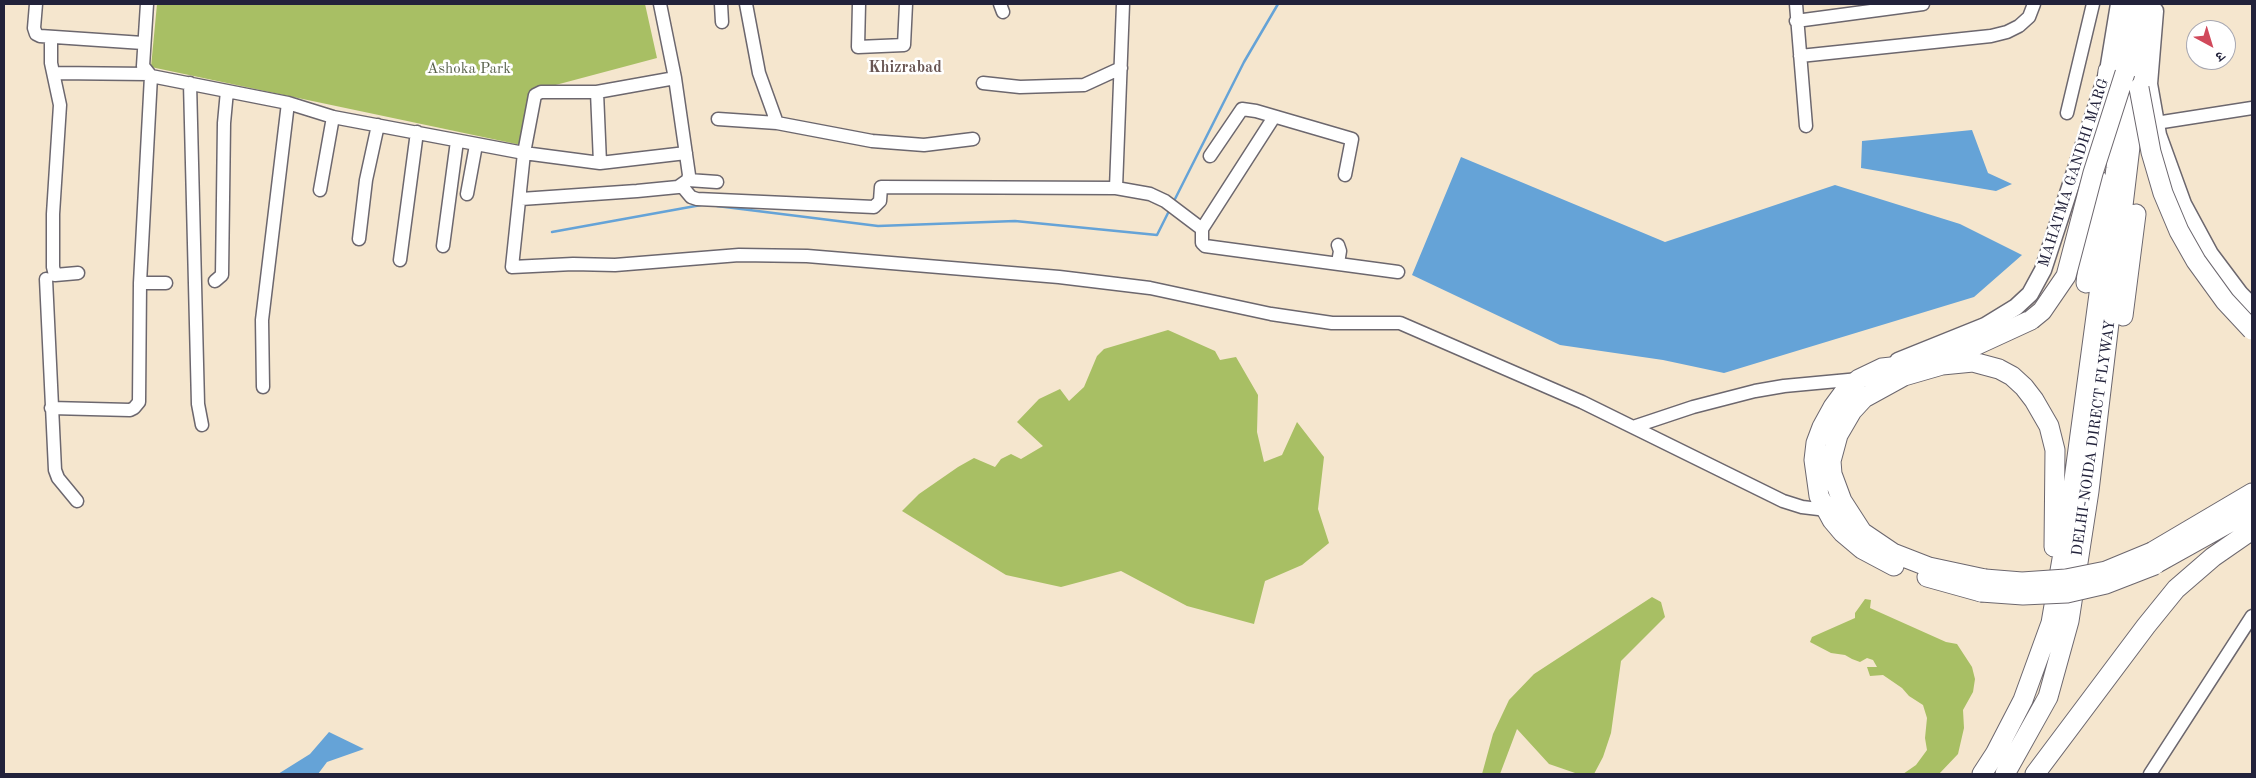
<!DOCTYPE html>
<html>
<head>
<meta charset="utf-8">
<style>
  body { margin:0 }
  #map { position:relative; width:2256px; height:778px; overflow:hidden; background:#f5e6ce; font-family:"Old Standard TT","Noto Serif Devanagari",serif }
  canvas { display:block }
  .frame { position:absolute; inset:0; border:5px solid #22223b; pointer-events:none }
  .north { position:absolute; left:2186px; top:20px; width:50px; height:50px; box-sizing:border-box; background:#fff; border:1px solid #a7a7b1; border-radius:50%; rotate:141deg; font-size:14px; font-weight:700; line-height:20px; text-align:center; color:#22223b }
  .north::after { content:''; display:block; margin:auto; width:18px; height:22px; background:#d1495b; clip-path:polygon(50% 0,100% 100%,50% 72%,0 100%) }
</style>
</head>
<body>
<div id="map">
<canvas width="2256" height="778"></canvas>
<div class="frame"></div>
<div class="north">उ</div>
</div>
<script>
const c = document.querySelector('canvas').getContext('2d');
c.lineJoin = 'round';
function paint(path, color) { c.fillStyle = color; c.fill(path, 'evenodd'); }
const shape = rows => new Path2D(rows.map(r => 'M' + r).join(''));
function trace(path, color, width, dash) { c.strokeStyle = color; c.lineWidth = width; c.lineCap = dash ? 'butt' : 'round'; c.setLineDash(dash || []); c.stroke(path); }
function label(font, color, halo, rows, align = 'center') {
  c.font = font + ' "Old Standard TT",serif'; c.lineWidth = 5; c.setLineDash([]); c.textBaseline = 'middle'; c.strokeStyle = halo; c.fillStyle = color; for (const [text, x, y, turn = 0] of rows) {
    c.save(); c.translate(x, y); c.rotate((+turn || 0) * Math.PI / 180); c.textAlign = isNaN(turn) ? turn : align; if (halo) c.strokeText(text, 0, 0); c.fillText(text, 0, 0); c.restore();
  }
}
paint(shape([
  [157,4,645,4,657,58,533,91,521,145,151,67],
  [1168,330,1215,351,1220,360,1236,357,1258,395,1257,432,1264,462,1282,455,1297,422,1324,457,1318,509,1329,543,1302,565,1265,581,1254,624,1187,606,1121,571,1061,587,1006,575,902,511,919,494,958,467,974,458,995,467,1001,459,1011,454,1021,459,1043,446,1017,422,1039,399,1060,389,1069,401,1084,387,1097,356,1104,349],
  [1652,597,1661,602,1665,617,1621,661,1611,733,1603,757,1594,774,1578,774,1549,764,1517,729,1500,774,1482,774,1493,734,1509,700,1534,674],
  [1865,599,1871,600,1870,608,1946,642,1957,644,1972,667,1975,679,1973,692,1963,710,1964,728,1958,754,1939,774,1903,774,1916,765,1927,750,1925,738,1927,718,1923,705,1909,696,1902,688,1883,675,1870,676,1867,667,1877,667,1873,660,1867,658,1860,662,1852,659,1845,655,1831,653,1810,642,1812,637,1855,618,1855,613]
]), '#a8bf64');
paint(shape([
  [1972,130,1988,173,2012,184,1996,191,1861,168,1862,141],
  [1461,157,1665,242,1835,185,1960,224,2022,255,1974,297,1724,373,1663,360,1560,345,1412,275],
  [329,732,364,749,327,762,318,774,278,774,310,754]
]), '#65a3d7');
trace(shape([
  [1174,201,1244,62,1278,4],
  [717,206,878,226,1015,221,1157,235,1169,211],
  [552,232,701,205]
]), '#65a3d7', 2.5);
const minor = shape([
  [36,4,34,28,36,34,40,36,143,43],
  [147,4,143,66,151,76,288,103,333,117,524,153,600,163,686,153],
  [721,4,722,22],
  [746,4,759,73,777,123],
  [859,4,858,47,904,45,906,4],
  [1000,4,1003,12],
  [1796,4,1806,126],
  [1796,21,1923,4],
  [51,38,51,63,60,105,53,214,53,267,55,275,78,273],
  [1800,56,1991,36,2007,32,2019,26,2029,17,2034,4],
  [55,73,149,74],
  [675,78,597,92,541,92,535,95,524,153,512,267,573,264,615,265,739,255,807,256,1059,277,1150,288,1271,314,1332,323,1400,323,1582,402,1783,501,1802,507,1827,510],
  [190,83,198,404,202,425],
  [983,83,1020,87,1084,85,1121,68],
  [597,92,600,163],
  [2067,113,2093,4],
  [718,119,777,123,872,141,924,145,973,139],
  [2156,123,2252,108],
  [1210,156,1242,109,1256,111,1352,139,1345,175],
  [688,180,717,182],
  [681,185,691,197,697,199,874,207,880,201,881,187,1116,188,1150,194,1165,201,1202,229,1202,243,1205,246,1398,272],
  [1116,188,1123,4],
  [320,190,333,117],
  [467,194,476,145],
  [521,199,637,191,678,187,688,180,689,175,675,78,660,4],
  [1202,229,1274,117],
  [359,239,366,180,378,125],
  [1338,245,1340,251,1338,263],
  [443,246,457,141],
  [400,260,417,132],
  [46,279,55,470,58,478,77,501],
  [215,281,222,275,224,123,227,91],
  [140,283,166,283],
  [263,387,262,320,288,103],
  [51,408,130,410,134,408,139,402,140,283,151,76],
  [1633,427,1693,407,1755,391,1784,386,1859,379],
  [2150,774,2252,616]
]);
const major = shape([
  [2155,11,2149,84,2158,135,2183,204,2210,254,2240,294,2252,306],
  [1898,361,1985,326,2016,307,2030,294,2043,270,2108,71,2119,4]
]);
const highway = shape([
  [2102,131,2108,71],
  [2086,283,2097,179],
  [2123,316,2136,214],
  [2152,552,2252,493],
  [2157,563,2252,510],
  [1894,566,1862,549,1843,533,1832,520,1819,496,1814,460,1816,443,1822,427,1833,407,1844,392,1859,379,1882,368,1910,365,1968,349,2031,320],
  [1927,577,1981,592],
  [1985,579,1929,567,1893,553,1862,532,1842,501,1832,474,1831,461,1838,435,1852,411,1864,398,1904,376,1942,365,1973,362,1999,369,2012,376,2024,387,2034,400,2049,426,2055,450,2054,547],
  [1982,774,1995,754,2023,700,2051,623,2068,524,2116,168,2125,73,2134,4],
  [2005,774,2048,697,2069,621,2089,491,2147,4],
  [2035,774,2146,626,2176,589,2213,557,2252,530]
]);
trace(minor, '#6c676e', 15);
trace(major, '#6c676e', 19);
trace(highway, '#6c676e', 21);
trace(minor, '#fff', 12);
trace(major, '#fff', 16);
trace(highway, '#fff', 19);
const highwayBridge = shape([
  [2139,88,2151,152,2163,193,2179,231,2196,261,2225,301,2252,330],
  [2031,320,2042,311,2066,276,2093,173,2125,73],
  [1985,579,2022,582,2066,579,2106,571,2152,552],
  [1981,592,2023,595,2067,593,2106,584,2155,565]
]);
trace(highwayBridge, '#6c676e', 21, []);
trace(highwayBridge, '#fff', 19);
label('15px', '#58614b', '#fff', [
  ["Ashoka Park",469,69]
]);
label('15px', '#22223b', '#fff', [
  ["MAHATMA GANDHI MARG",2074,173,-72],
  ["DELHI-NOIDA DIRECT FLYWAY",2094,438,-82]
]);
label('bold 16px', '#685552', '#fff', [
  ["Khizrabad",905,68]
]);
</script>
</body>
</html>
